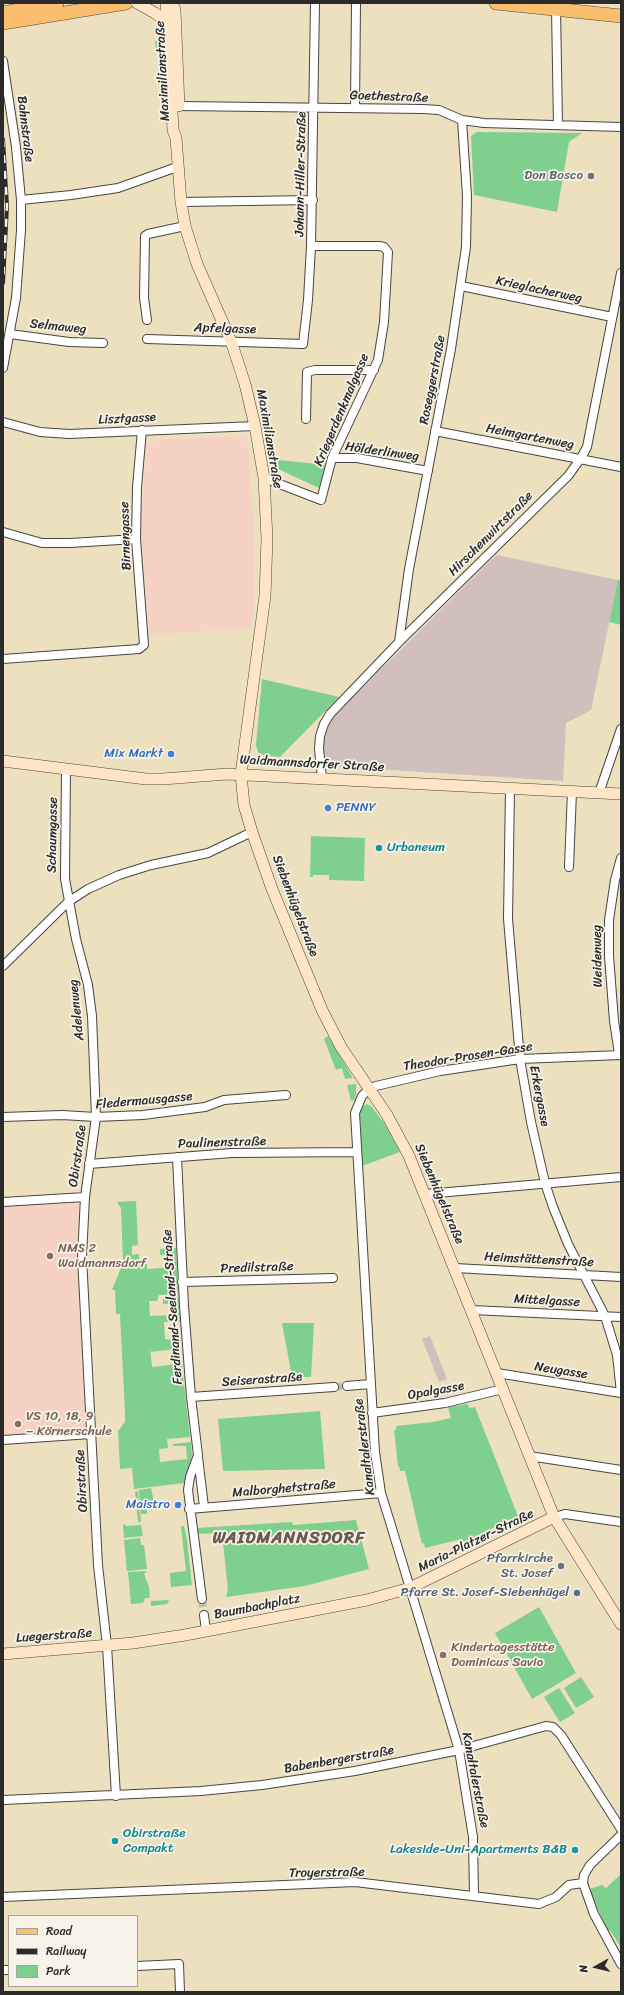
<!DOCTYPE html>
<html>
<head>
<meta charset="utf-8">
<style>
  body { margin:0 }
  #map { position:relative; width:624px; height:1995px; overflow:hidden; background:#ece0bf; font-family:Sriracha,sans-serif }
  canvas { display:block }
  .frame { position:absolute; inset:0; border:4px solid #2b2b2b; pointer-events:none }
  .legend { position:absolute; left:8px; top:1915px; width:130px; height:72px; box-sizing:border-box; background:#f7f3e8; border:1px solid #a5a39c; margin:0; padding:5px 7px; list-style:none; font-size:12px; color:#2b2b2b }
  .legend li { display:flex; align-items:center; gap:8px; height:20px }
  .legend b { width:20px; border:1px solid #a5a39c }
  .north { position:absolute; left:576px; top:1947px; width:40px; height:40px; -webkit-text-stroke:3px #f7f3e8; paint-order:stroke; rotate:262deg; font-size:11px; font-weight:700; line-height:16px; text-align:center; color:#2b2b2b }
  .north::after { content:''; display:block; margin:auto; width:14px; height:18px; background:#2b2b2b; clip-path:polygon(50% 0,100% 100%,50% 72%,0 100%) }
</style>
</head>
<body>
<div id="map">
<canvas width="624" height="1995"></canvas>
<div class="frame"></div>
<ul class="legend">
<li><b style="height:5px;background:#fbbe6e"></b>Road</li>
<li><b style="height:5px;background:#2b2b2b"></b>Railway</li>
<li><b style="height:11px;background:#7fcf8f"></b>Park</li>
</ul>
<div class="north">N</div>
</div>
<script>
const c = document.querySelector('canvas').getContext('2d');
c.lineJoin = 'round';
function paint(path, color) { c.fillStyle = color; c.fill(path, 'evenodd'); }
const shape = rows => new Path2D(rows.map(r => 'M' + r).join(''));
function trace(path, color, width, dash) { c.strokeStyle = color; c.lineWidth = width; c.lineCap = dash ? 'butt' : 'round'; c.setLineDash(dash || []); c.stroke(path); }
function label(font, color, halo, rows, align = 'center') {
  c.font = font + ' Sriracha,sans-serif'; c.lineWidth = 3.5; c.setLineDash([]); c.textBaseline = 'middle'; c.strokeStyle = halo; c.fillStyle = color; for (const [text, x, y, turn = 0] of rows) {
    c.save(); c.translate(x, y); c.rotate((+turn || 0) * Math.PI / 180); c.textAlign = isNaN(turn) ? turn : align; if (halo) c.strokeText(text, 0, 0); c.fillText(text, 0, 0); c.restore();
  }
}
paint(shape([
  [247,436,254,523,255,600,251,628,149,635,141,530,146,443,163,439],
  [80,1201,76,1245,87,1431,3,1437,3,1206]
]), '#f6d2c4');
paint(shape([
  [496,555,618,580,591,710,566,723,563,781,327,766,324,750,324,737,331,719],
  [430,1336,447,1379,439,1382,422,1339]
]), '#d1bfbe');
paint(shape([
  [155,41,161,41,161,53,158,53,156,50],
  [477,132,582,133,569,142,557,212,474,195,471,136],
  [270,459,326,465,319,488,276,468],
  [618,580,621,580,621,625,609,622],
  [262,679,339,697,280,757,263,755,258,752,256,745],
  [311,836,365,838,364,881,329,880,329,875,313,875,313,877,310,877],
  [328,1036,353,1078,345,1079,342,1068,336,1070,324,1039],
  [356,1084,356,1095,354,1100,351,1101,347,1085],
  [367,1104,372,1107,386,1126,400,1152,362,1166,360,1116,361,1107],
  [136,1201,138,1245,132,1246,132,1255,139,1254,139,1260,147,1260,147,1269,173,1267,173,1254,160,1255,160,1249,176,1248,178,1294,159,1295,157,1301,149,1301,150,1316,176,1315,175,1303,163,1304,163,1298,179,1297,180,1322,164,1322,165,1339,179,1341,190,1437,167,1439,168,1448,159,1449,160,1462,187,1459,186,1446,173,1446,173,1444,191,1442,192,1455,184,1483,134,1489,132,1468,120,1469,118,1431,125,1422,125,1412,120,1314,116,1314,115,1290,112,1290,123,1263,121,1208,117,1202],
  [150,1347,151,1352,175,1349,177,1364,152,1367],
  [282,1323,314,1323,311,1377,292,1377],
  [468,1404,469,1408,475,1407,518,1516,464,1542,462,1539,425,1548,424,1543,422,1544,405,1471,400,1471,399,1466,398,1466,394,1430,396,1430,396,1426,433,1422,451,1418,448,1407],
  [320,1411,325,1469,223,1471,218,1419],
  [151,1488,155,1506,147,1507,147,1514,141,1514,139,1490],
  [138,1491,141,1522,138,1522,135,1492],
  [356,1520,369,1569,305,1586,226,1597,228,1590,222,1533,197,1534,197,1528,292,1522,293,1525],
  [125,1524,126,1526,141,1525,143,1536,124,1538,123,1525],
  [181,1526,184,1526,187,1540,192,1585,171,1587,170,1573,186,1571],
  [140,1538,141,1545,144,1545,147,1569,127,1571,124,1540],
  [147,1571,144,1574,149,1587,150,1598,145,1598,143,1603,131,1604,128,1572],
  [169,1600,167,1604,151,1606,151,1601],
  [539,1607,576,1673,532,1699,495,1633],
  [581,1677,594,1697,576,1708,564,1688],
  [559,1688,575,1713,560,1722,544,1697],
  [621,1874,621,1948,612,1933,607,1929,589,1889,602,1885,606,1888]
]), '#7fcf8f');
trace(shape([
  [334,1387,347,1386],
  [202,1599,204,1615]
]), '#c5bca1', 8, [8, 4]);
const street = shape([
  [556,8,558,125],
  [3,61,16,147,21,200,21,230,16,298,3,368],
  [179,106,423,109,439,110,462,120,484,123,621,127],
  [355,108,356,3],
  [21,200,71,195,118,188,177,167],
  [181,202,313,200],
  [461,286,612,317],
  [147,320,144,298,145,236,148,234,185,226],
  [10,334,69,342,103,343],
  [147,339,303,344,308,300,311,246,315,3],
  [306,419,307,372,315,370,374,370],
  [3,422,40,432,69,434,255,426],
  [435,431,621,467],
  [332,458,357,458,428,471],
  [264,478,321,500,332,458,378,360,384,322,388,252,384,247,379,246,311,246],
  [3,532,42,543,70,543,136,539],
  [399,642,409,569,451,349,466,247,467,196,462,120],
  [3,659,139,649,144,645,136,539,137,487,142,430],
  [66,768,65,879,76,939,88,985,92,1016,96,1117,85,1197,82,1257,98,1565,107,1646,116,1796],
  [322,778,319,749,320,736,324,724,330,714,399,642,568,476,581,458,587,447,621,273],
  [510,789,508,919,520,1059,531,1122,545,1183,553,1207,568,1244,605,1316,617,1355,621,1393],
  [599,793,621,729],
  [569,867,572,791],
  [3,966,68,902,88,889,119,875,151,865,208,853,252,832],
  [619,1054,614,1021,609,956,609,920,615,880,621,858],
  [3,1117,62,1115,96,1117,143,1115,205,1107,224,1100,286,1095],
  [177,1157,184,1306,191,1397,198,1455,190,1477,188,1490,202,1599],
  [89,1164,232,1153,356,1152],
  [426,1194,621,1177],
  [3,1202,85,1197],
  [455,1268,621,1277],
  [182,1282,333,1278],
  [472,1310,621,1317],
  [497,1373,621,1393],
  [347,1386,370,1384],
  [191,1397,334,1387],
  [372,1413,445,1403,503,1389],
  [3,1440,91,1434],
  [529,1456,621,1470],
  [198,1457,204,1507],
  [189,1509,381,1493],
  [554,1517,565,1514,621,1522],
  [204,1615,206,1631],
  [3,1800,201,1791,262,1785,355,1771,459,1750,546,1726,553,1727,561,1735,621,1829],
  [621,1835,590,1865,584,1875,583,1883,594,1914,621,1964],
  [474,1896,473,1837,459,1750,390,1522,381,1493,375,1452,355,1113,362,1096,369,1089,376,1086,440,1071,520,1059,621,1055],
  [3,1897,355,1882,539,1904,556,1897,569,1885,583,1883],
  [137,1966,179,1964,180,1992],
  [3,1970,9,1970]
]);
const secondary = shape([
  [137,3,155,13,163,19,167,27],
  [166,3,173,130,176,138,181,202,185,226,197,264,231,341,245,384,255,426,264,478,267,539,265,596,241,774,244,805,252,832,272,889,322,1010,341,1047,387,1115,409,1156,554,1517,621,1624],
  [172,3,175,10,179,106],
  [3,761,146,779,163,779,227,774,621,794],
  [3,1654,133,1643,185,1635,367,1600,410,1588,554,1517]
]);
const primary = shape([
  [496,3,621,16],
  [3,13,57,3],
  [3,23,126,3]
]);
trace(street, '#484641', 10);
trace(secondary, '#484641', 12);
trace(primary, '#484641', 14);
trace(street, '#fff', 8);
trace(secondary, '#fde5c5', 11);
trace(primary, '#fbbe6e', 13);
const rail = shape([
  [3,139,7,206,3,283]
]);
trace(rail, '#2b2b2b', 4);
trace(rail, '#f7f3e8', 2.5, [8]);
for (const [x, y, r, color] of [
  [591,176,4,"#6b7280"],
  [171,754,4,"#3f7fe0"],
  [328,808,4,"#3f7fe0"],
  [379,848,4,"#0f9aa8"],
  [50,1256,4,"#8d6e63"],
  [18,1424,4,"#8d6e63"],
  [178,1505,4,"#3f7fe0"],
  [561,1566,4,"#6b7280"],
  [577,1593,4,"#5c6f8a"],
  [443,1655,4,"#8d6e63"],
  [115,1841,4,"#0f9aa8"],
  [575,1850,4,"#0f9aa8"]
]) { const dot = new Path2D(); dot.arc(x, y, r, 0, 2 * Math.PI); c.fillStyle = color; c.fill(dot); trace(dot, '#f7f3e8', 1.5); }
label('13px', '#2b2b2b', '#f7f3e8', [
  ["Maximilianstraße",163,71,-93],
  ["Goethestraße",389,97,2],
  ["Bahnstraße",25,129,83],
  ["Johann-Hiller-Straße",301,174,-89],
  ["Krieglacherweg",539,290,12],
  ["Selmaweg",58,327,6],
  ["Apfelgasse",225,329,2],
  ["Roseggerstraße",433,380,-79],
  ["Kriegerdenkmalgasse",342,410,-67],
  ["Lisztgasse",127,419,-3],
  ["Heimgartenweg",530,437,11],
  ["Maximilianstraße",269,439,80],
  ["Hölderlinweg",382,452,8],
  ["Hirschenwirtstraße",491,534,-45],
  ["Birnengasse",126,536,-92],
  ["Waidmannsdorfer Straße",312,764,3],
  ["Schaumgasse",53,835,-89],
  ["Siebenhügelstraße",295,906,69],
  ["Weidenweg",598,956,-91],
  ["Adelenweg",77,1010,-96],
  ["Theodor-Prosen-Gasse",468,1057,-9],
  ["Erkergasse",539,1096,79],
  ["Fledermausgasse",144,1101,-5],
  ["Paulinenstraße",222,1143,-2],
  ["Obirstraße",78,1156,-82],
  ["Siebenhügelstraße",439,1194,67],
  ["Heimstättenstraße",539,1260,3],
  ["Predilstraße",257,1268,-2],
  ["Mittelgasse",547,1301,3],
  ["Ferdinand-Seeland-Straße",173,1307,-94],
  ["Neugasse",561,1371,9],
  ["Seiserastraße",262,1380,-4],
  ["Opalgasse",436,1391,-10],
  ["Kanaltalerstraße",365,1447,-97],
  ["Obirstraße",82,1481,-93],
  ["Malborghetstraße",284,1489,-5],
  ["Maria-Platzer-Straße",476,1541,-26],
  ["Baumbachplatz",257,1607,-11],
  ["Luegerstraße",54,1636,-4],
  ["Babenbergerstraße",339,1760,-10],
  ["Kanaltalerstraße",475,1780,79],
  ["Troyerstraße",327,1873,-1]
]);
label('13px', '#5b616d', '#f7f3e8', [
  ["Don Bosco",583,176],
  ["Pfarrkirche",553,1559],
  ["St. Josef",553,1574]
], 'right');
label('13px', '#366cbe', '#f7f3e8', [
  ["Mix Markt",163,754],
  ["PENNY",336,808,"left"],
  ["Maistro",170,1505]
], 'right');
label('13px', '#0d838f', '#f7f3e8', [
  ["Urbaneum",387,848],
  ["Obirstraße",123,1834],
  ["Compakt",123,1849],
  ["Lakeside-Uni-Apartments B&B",567,1850,"right"]
], 'left');
label('13px', '#785e54', '#f7f3e8', [
  ["NMS 2",58,1249],
  ["Waidmannsdorf",58,1264],
  ["VS 10, 18, 9",26,1417],
  ["– Körnerschule",26,1432],
  ["Kindertagesstätte",451,1648],
  ["Dominicus Savio",451,1663]
], 'left');
label('13px', '#4e5e75', '#f7f3e8', [
  ["Pfarre St. Josef-Siebenhügel",569,1593]
], 'right');
c.letterSpacing = '1px';
label('bold 17px', '#6c5a4e', '#f7f3e8', [
  ["WAIDMANNSDORF",289,1539]
]);
c.letterSpacing = '0px';
</script>
</body>
</html>
